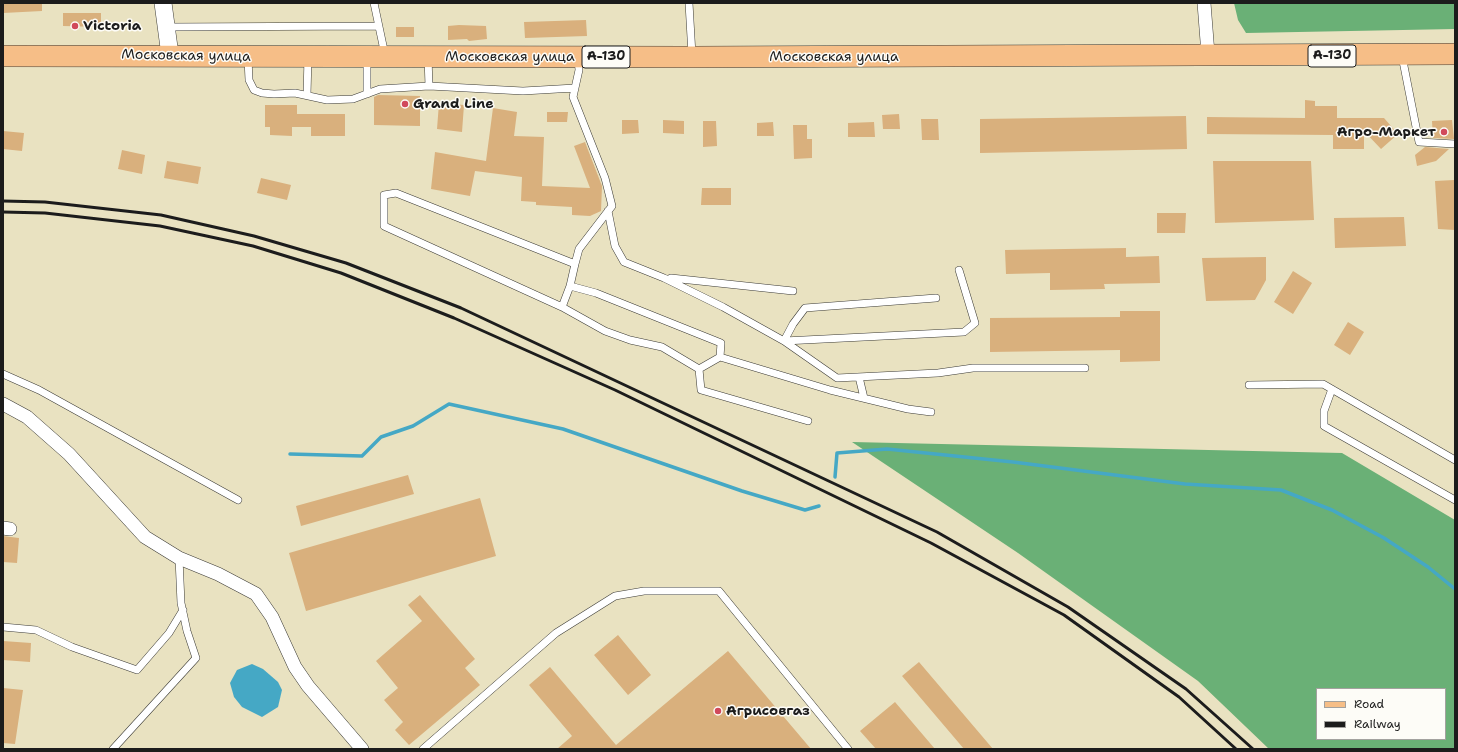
<!DOCTYPE html>
<html>
<head>
<meta charset="utf-8">
<style>
  body { margin:0 }
  #map { position:relative; width:1458px; height:752px; overflow:hidden; background:#e9e2c1; font-family:"Shantell Sans",sans-serif }
  canvas { display:block }
  .frame { position:absolute; inset:0; border:4px solid #1c1c1c; pointer-events:none }
  .legend { position:absolute; left:1316px; top:688px; width:130px; height:52px; box-sizing:border-box; background:#fdfcf7; border:1px solid #a3a29f; margin:0; padding:5px 7px; list-style:none; font-size:12px; color:#1c1c1c }
  .legend li { display:flex; align-items:center; gap:8px; height:20px }
  .legend b { width:20px; border:1px solid #a3a29f }
</style>
</head>
<body>
<div id="map">
<canvas width="1458" height="752"></canvas>
<div class="frame"></div>
<ul class="legend">
<li><b style="height:5px;background:#f6be87"></b>Road</li>
<li><b style="height:5px;background:#1c1c1c"></b>Railway</li>
</ul>
</div>
<script>
const c = document.querySelector('canvas').getContext('2d');
c.lineJoin = 'round';
function paint(path, color) { c.fillStyle = color; c.fill(path, 'evenodd'); }
const shape = rows => new Path2D(rows.map(r => 'M' + r).join(''));
function trace(path, color, width, dash) { c.strokeStyle = color; c.lineWidth = width; c.lineCap = dash ? 'butt' : 'round'; c.setLineDash(dash || []); c.stroke(path); }
function label(font, color, halo, rows, align = 'center') {
  c.font = font + ' "Shantell Sans",sans-serif'; c.lineWidth = 3; c.setLineDash([]); c.textBaseline = 'middle'; c.strokeStyle = halo; c.fillStyle = color; for (const [text, x, y, turn = 0] of rows) {
    c.save(); c.translate(x, y); c.rotate((+turn || 0) * Math.PI / 180); c.textAlign = isNaN(turn) ? turn : align; if (halo) c.strokeText(text, 0, 0); c.fillText(text, 0, 0); c.restore();
  }
}
paint(shape([
  [1234,3,1455,3,1455,29,1246,33,1238,20],
  [852,442,1342,453,1455,520,1455,749,1269,749,1198,681,1018,553],
  [1317,689,1445,689,1445,739,1317,739]
]), '#6ab076');
paint(shape([
  [252,664,263,669,278,682,282,690,278,707,262,717,242,707,234,697,230,683,237,670]
]), '#45a8c5');
trace(shape([
  [290,454,362,456,381,437,413,426,449,404,563,429,742,491,805,510,819,506],
  [835,477,837,453,887,449,1013,462,1185,484,1281,490,1332,510,1384,538,1428,567,1455,589]
]), '#45a8c5', 3.5);
paint(shape([
  [3,3,42,3,42,11,3,13],
  [63,13,101,13,101,27,63,26],
  [586,20,587,36,525,38,524,22],
  [459,25,486,26,487,39,469,41,467,39,448,40,448,26],
  [396,27,414,27,414,37,396,37],
  [378,95,420,96,420,126,374,125,374,97],
  [1305,100,1315,101,1315,106,1337,106,1337,118,1384,118,1398,134,1381,149,1364,131,1364,149,1333,149,1333,135,1207,134,1207,117,1305,118],
  [439,103,464,105,462,132,437,129],
  [265,105,297,105,297,114,345,114,345,136,311,136,311,127,292,127,292,136,270,135,270,127,265,127],
  [493,108,517,112,514,136,544,137,542,186,590,188,574,146,585,142,602,186,601,211,590,216,572,215,572,207,536,205,536,202,521,201,522,177,475,171,470,196,431,189,435,152,486,161],
  [547,112,568,112,567,122,547,122],
  [899,114,900,129,883,129,882,115],
  [1186,116,1187,149,980,153,980,119],
  [921,119,938,119,939,140,922,140],
  [622,120,638,120,639,133,622,134],
  [663,120,684,121,684,134,663,133],
  [1452,120,1454,139,1433,138,1432,121],
  [703,121,716,121,717,146,703,147],
  [773,122,774,136,757,136,757,123],
  [874,122,875,137,848,137,848,123],
  [793,125,807,125,807,139,812,139,812,158,794,159],
  [3,131,24,133,22,151,3,149],
  [1425,147,1449,149,1436,161,1417,166,1415,155],
  [122,150,145,155,142,174,118,169],
  [167,161,201,167,198,184,164,178],
  [1213,161,1311,161,1314,220,1215,223],
  [261,178,291,185,287,200,257,193],
  [1454,180,1455,230,1438,229,1435,181],
  [702,188,731,188,731,205,701,205],
  [1157,213,1186,213,1185,233,1157,233],
  [1404,217,1406,246,1335,248,1334,218],
  [1126,248,1126,257,1159,256,1160,283,1104,284,1105,289,1050,290,1050,273,1006,274,1005,250],
  [1266,257,1266,280,1255,300,1206,301,1202,258],
  [1293,271,1312,283,1293,314,1274,302],
  [1120,311,1160,311,1160,361,1120,362,1120,350,990,352,990,318,1120,317],
  [1348,322,1364,332,1350,355,1334,345],
  [408,475,414,494,301,526,296,506],
  [480,498,496,556,306,611,289,553],
  [3,536,19,538,17,563,3,562],
  [420,595,475,659,465,668,480,685,409,745,395,730,403,722,384,700,398,688,376,661,422,621,408,605],
  [618,635,651,675,628,695,594,655],
  [3,641,31,643,30,662,3,660],
  [728,651,811,749,557,749,572,736,529,685,550,667,616,745],
  [919,662,993,749,964,749,902,676],
  [3,688,23,690,15,744,3,743],
  [895,702,935,749,876,749,860,731]
]), '#d9b07d');
const service = shape([
  [374,3,385,55],
  [689,3,692,55],
  [168,27,378,26],
  [1402,56,1419,142,1455,144],
  [428,57,429,86],
  [248,59,249,80,254,90,262,93,274,94,295,93,327,100,353,99,380,89,429,86,523,91,575,88],
  [367,94,367,57],
  [307,95,308,57],
  [608,211,615,246,624,262,664,278,723,307,784,341,837,378,938,373,973,368,1085,368],
  [575,264,396,193,384,195,384,226,562,307,570,286,575,264,579,249,612,206,605,178,573,97,579,70,578,58],
  [671,278,793,291],
  [936,298,805,308,793,324,784,341,964,332,975,323,959,270],
  [562,307,605,331,630,340,662,347,699,369,720,357,721,343,596,293,570,286],
  [720,357,830,390,908,409,931,412],
  [699,369,701,390,808,421],
  [3,374,39,390,238,500],
  [859,377,864,398],
  [1249,385,1323,384,1455,460],
  [1332,389,1324,411,1324,426,1455,500],
  [3,627,36,630,72,647,137,670,169,633,183,610],
  [113,749,196,658,187,631,181,603,179,558],
  [423,749,556,633,615,596,644,591,719,591,848,749]
]);
const minor = shape([
  [1204,3,1208,54],
  [3,404,27,417,69,454,145,537,179,558,218,574,256,594,272,617,295,667,308,686,362,749],
  [3,528,10,529]
]);
const tertiary = shape([
  [163,3,170,55]
]);
const primary = shape([
  [3,56,692,57,1455,54]
]);
trace(service, '#3b3a35', 8);
trace(minor, '#3b3a35', 14);
trace(tertiary, '#3b3a35', 18);
trace(primary, '#3b3a35', 22);
trace(service, '#fff', 7);
trace(minor, '#fff', 13);
trace(tertiary, '#fff', 17);
trace(primary, '#f6be87', 21);
trace(shape([
  [3,201,45,202,161,215,254,236,346,263,461,308,937,532,1068,607,1186,689,1253,749],
  [3,212,45,213,160,226,253,246,341,273,454,318,615,390,931,543,1064,615,1179,697,1236,749]
]), '#1c1c1c', 3);
for (const [x, y, r, color] of [
  [75,26,4,"#d1495b"],
  [405,104,4,"#d1495b"],
  [1444,132,4,"#d1495b"],
  [718,711,4,"#d1495b"]
]) { const dot = new Path2D(); dot.arc(x, y, r, 0, 2 * Math.PI); c.fillStyle = color; c.fill(dot); trace(dot, '#fdfcf7', 1.5); }
for (const [x, y, w] of [
  [1332,56,48],
  [606,57,48]
]) { const box = new Path2D(); box.roundRect(x - w / 2, y - 11, w, 22, 3); c.fillStyle = '#fdfcf7'; c.fill(box); trace(box, '#1c1c1c', 1); }
label('bold 13px', '#1c1c1c', null, [
  ["А-130",1332,56],
  ["А-130",606,57]
]);
label('bold 14px', '#1c1c1c', '#fdfcf7', [
  ["Victoria",83,26],
  ["Grand Line",413,104],
  ["Агро-Маркет",1436,132,"right"],
  ["Агрисовгаз",726,711]
], 'left');
label('14px', '#1c1c1c', '#fdfcf7', [
  ["Московская улица",186,56,1],
  ["Московская улица",510,57],
  ["Московская улица",834,57]
]);
</script>
</body>
</html>
